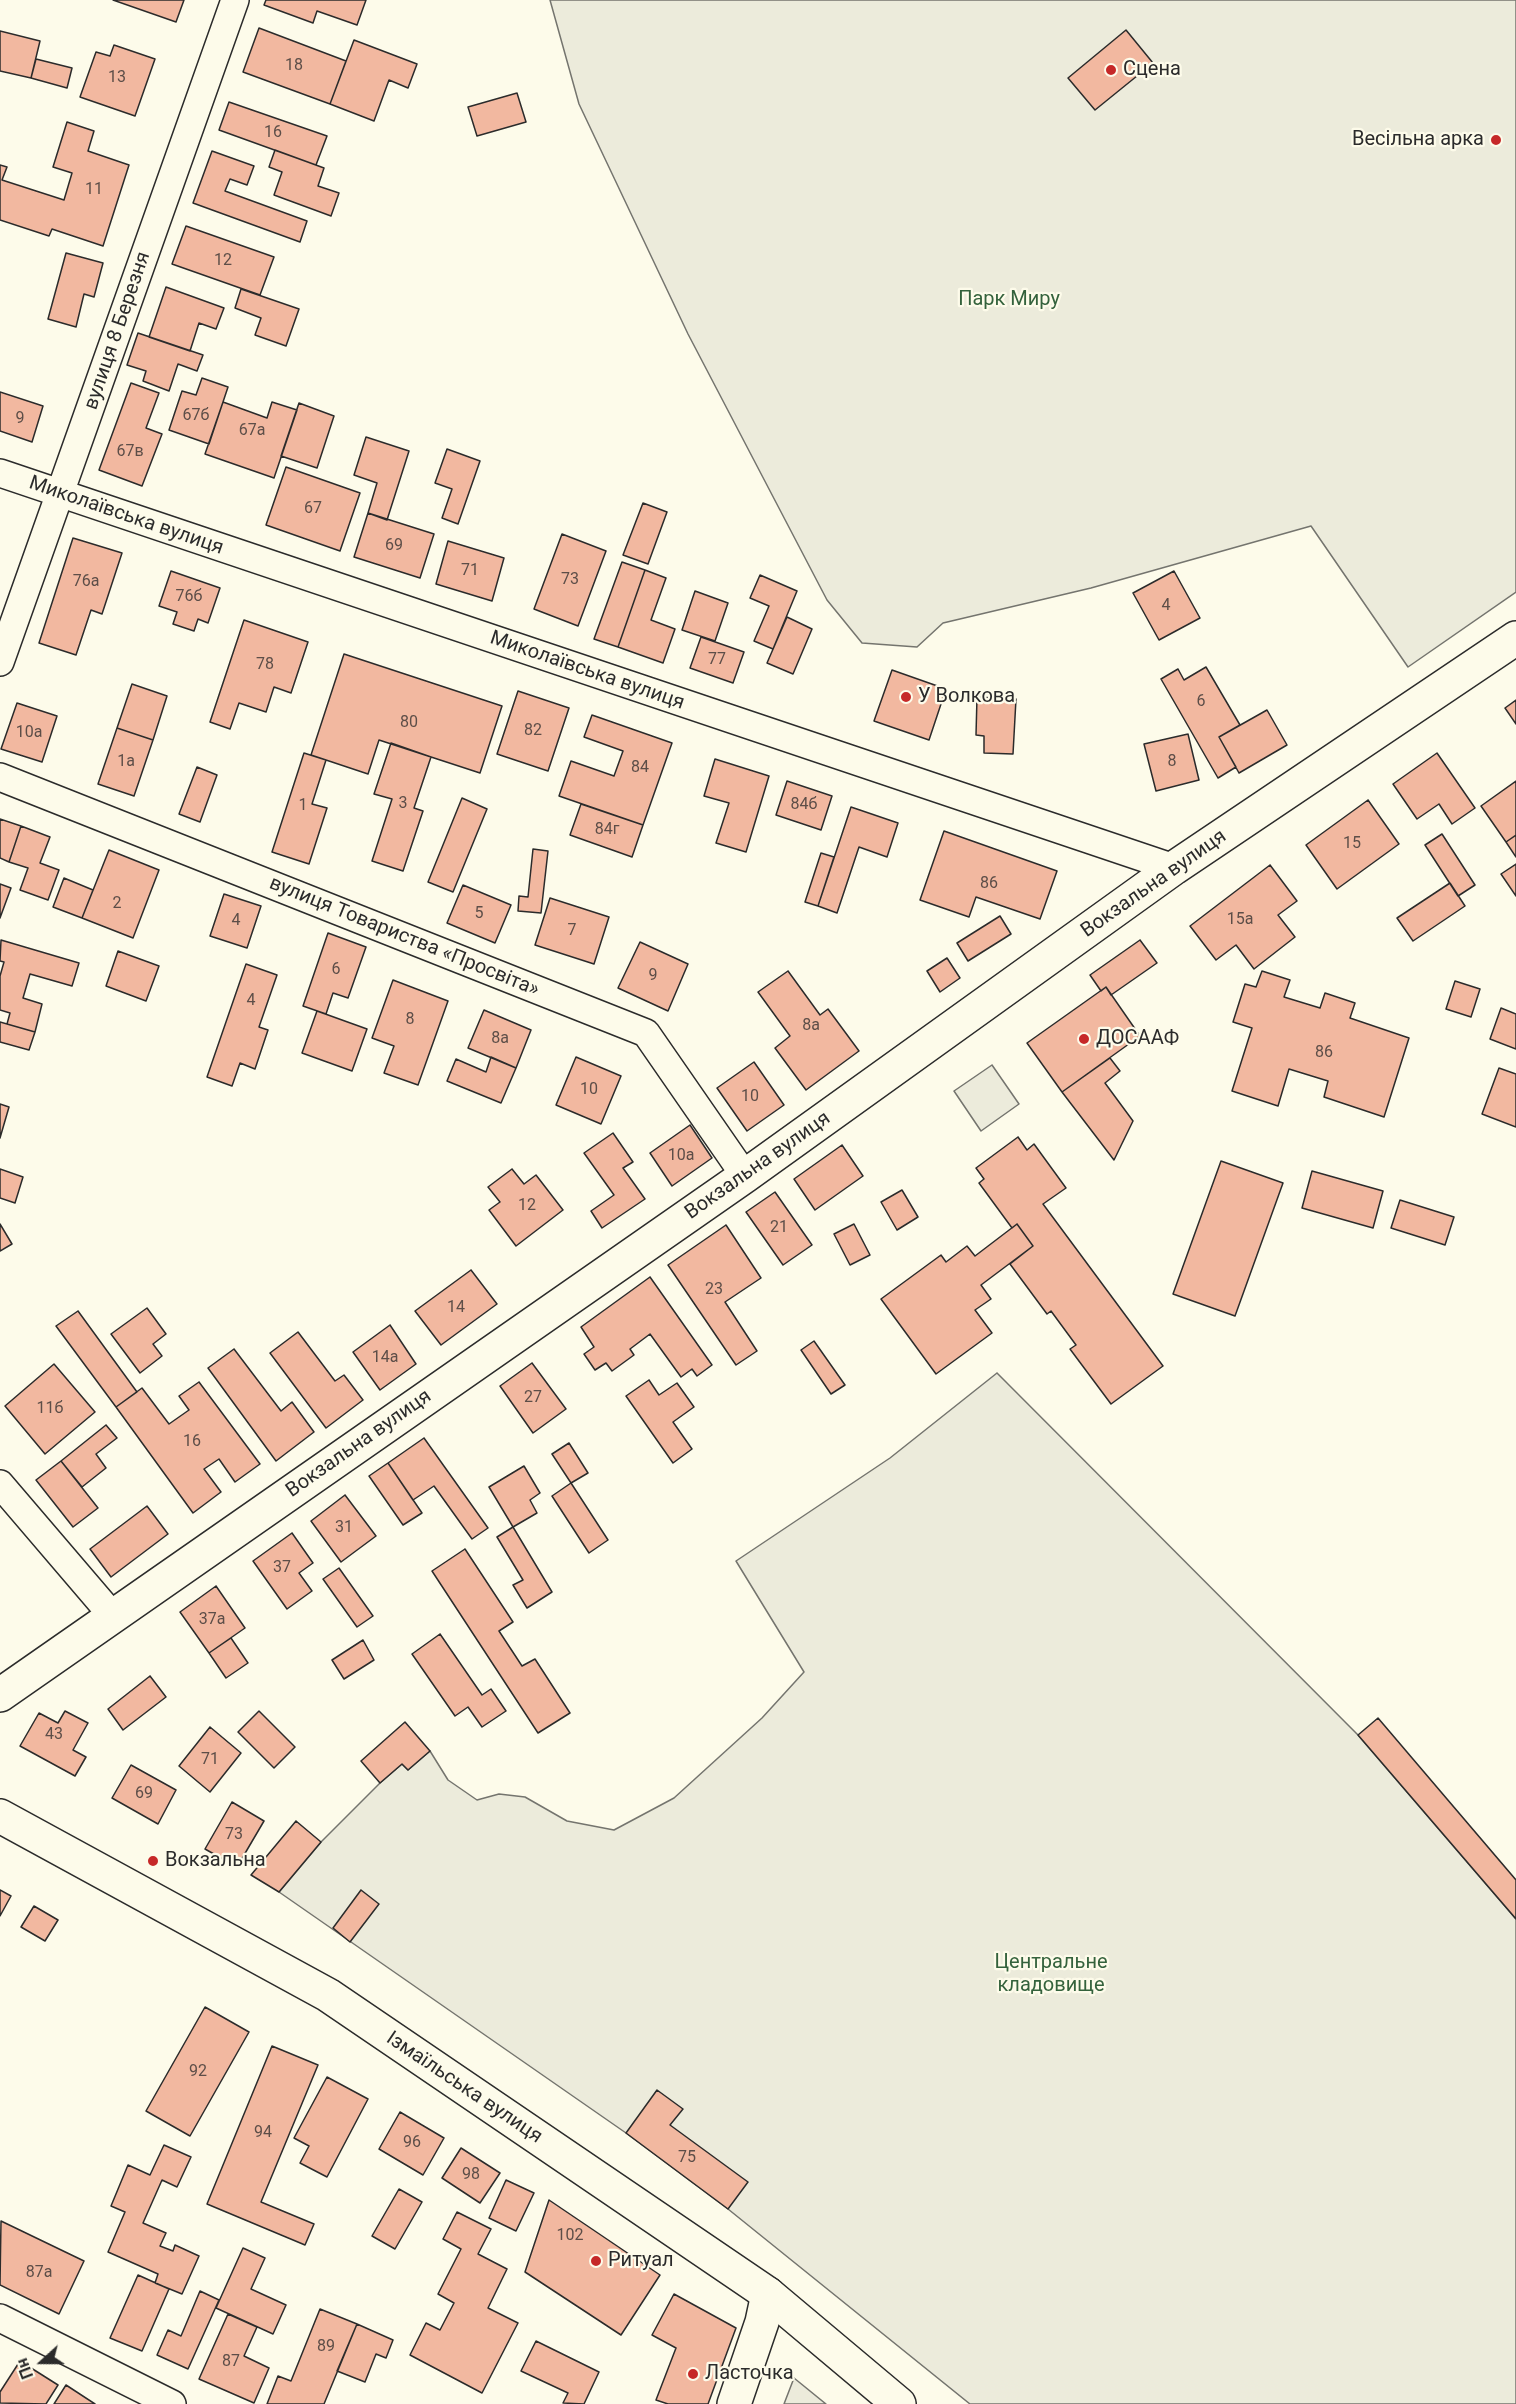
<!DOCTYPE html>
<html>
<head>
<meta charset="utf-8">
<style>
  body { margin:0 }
  #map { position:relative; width:1516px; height:2404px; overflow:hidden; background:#fdfbea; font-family:Roboto,sans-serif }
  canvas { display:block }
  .north { position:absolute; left:12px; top:2332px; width:60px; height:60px; -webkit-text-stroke:4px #fdfbea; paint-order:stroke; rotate:249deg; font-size:16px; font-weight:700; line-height:24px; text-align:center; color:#2b2b2b }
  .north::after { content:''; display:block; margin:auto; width:21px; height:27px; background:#2b2b2b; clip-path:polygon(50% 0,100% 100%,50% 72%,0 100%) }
</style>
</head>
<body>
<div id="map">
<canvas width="1516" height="2404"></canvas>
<div class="north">Пн</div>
</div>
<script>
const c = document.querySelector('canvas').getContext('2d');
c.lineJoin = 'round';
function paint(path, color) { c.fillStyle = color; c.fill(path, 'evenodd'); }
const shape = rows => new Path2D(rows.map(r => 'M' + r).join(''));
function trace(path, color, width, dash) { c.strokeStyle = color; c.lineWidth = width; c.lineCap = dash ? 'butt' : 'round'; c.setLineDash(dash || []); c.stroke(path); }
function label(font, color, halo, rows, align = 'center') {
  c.font = font + ' Roboto,sans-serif'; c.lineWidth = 4.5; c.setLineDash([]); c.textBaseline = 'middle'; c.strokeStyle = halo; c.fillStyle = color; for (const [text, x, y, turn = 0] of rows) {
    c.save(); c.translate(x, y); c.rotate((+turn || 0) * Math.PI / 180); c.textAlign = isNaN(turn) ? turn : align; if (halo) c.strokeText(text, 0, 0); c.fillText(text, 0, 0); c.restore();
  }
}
const green = shape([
  [550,0,1516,0,1516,592,1408,667,1311,526,1091,588,943,623,917,647,862,643,827,600,688,334,579,104,550,0],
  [992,1065,1019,1104,981,1131,954,1091,992,1065],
  [997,1373,1358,1735,1516,1919,1516,2404,970,2404,728,2209,626,2133,279,1892,321,1842,380,1783,402,1764,408,1770,430,1751,448,1780,477,1800,499,1794,525,1797,567,1821,614,1830,674,1798,762,1718,804,1672,736,1561,890,1458,997,1373],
  [794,2378,826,2404,784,2404,794,2378]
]);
paint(green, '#ecebdb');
trace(green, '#74746e', 1.5);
const building = shape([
  [113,0,184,0,176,22,113,0],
  [266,0,366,0,357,25,317,11,313,23,264,5,266,0],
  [259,28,346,61,330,104,243,72,259,28],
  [1126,30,1153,63,1095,110,1068,78,1126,30],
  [0,31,40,41,31,78,0,71,0,31],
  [354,40,417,64,408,88,389,80,374,121,330,104,354,40],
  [114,45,155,59,135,116,80,97,96,52,110,56,114,45],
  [36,59,72,68,67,88,31,78,36,59],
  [517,93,526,122,477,136,468,107,517,93],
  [229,102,327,136,316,165,219,130,229,102],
  [67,122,94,131,88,151,129,165,103,246,52,229,49,236,0,220,0,165,7,167,2,180,64,200,72,173,53,167,67,122],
  [275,150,324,168,318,186,339,193,331,216,274,195,282,172,269,167,275,150],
  [212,151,254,166,247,185,230,179,225,191,307,221,300,242,193,203,212,151],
  [186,226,274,257,260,295,172,264,186,226],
  [66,253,103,263,94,297,84,294,76,327,48,319,66,253],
  [166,287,224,308,216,329,199,323,190,351,149,337,166,287],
  [241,289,299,309,286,346,255,335,261,318,235,308,241,289],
  [138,333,203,355,197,371,178,364,169,391,143,381,146,371,127,365,138,333],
  [202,378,228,387,209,444,169,430,182,391,196,395,202,378],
  [131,383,159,393,146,428,162,434,142,486,99,470,131,383],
  [0,392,43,406,32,442,0,431,0,392],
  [223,402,267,418,272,402,297,410,274,478,205,454,223,402],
  [299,403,334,416,317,468,281,456,299,403],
  [366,437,409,451,387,520,368,513,377,483,354,475,366,437],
  [447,449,480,461,458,524,442,518,452,489,435,483,447,449],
  [286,467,360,493,340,551,266,525,286,467],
  [643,503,667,512,648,564,623,555,643,503],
  [368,513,434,534,420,578,354,557,368,513],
  [562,534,606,551,578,626,534,609,562,534],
  [73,538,122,553,102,614,91,610,76,655,39,643,73,538],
  [448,541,504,558,492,601,436,584,448,541],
  [622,562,645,570,618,647,594,639,622,562],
  [645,570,666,578,651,620,675,629,663,663,618,647,645,570],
  [171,571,220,588,208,623,198,619,194,631,173,624,177,612,159,606,171,571],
  [1174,571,1200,618,1159,640,1133,593,1174,571],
  [760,575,797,591,773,649,754,641,769,606,750,598,760,575],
  [695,591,728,603,715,641,682,630,695,591],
  [787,617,812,629,793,674,767,663,787,617],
  [244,620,308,642,291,693,274,687,266,712,239,703,230,729,210,722,244,620],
  [701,637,744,652,733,683,690,668,701,637],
  [344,654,502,706,480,773,379,740,368,774,311,755,344,654],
  [1206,667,1240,725,1219,737,1236,767,1218,778,1161,679,1178,669,1184,680,1206,667],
  [892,670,946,689,929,740,874,721,892,670],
  [132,684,167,696,153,740,117,728,132,684],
  [518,691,569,708,548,771,497,754,518,691],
  [977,697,1016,699,1013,754,984,753,984,736,976,735,977,697],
  [1516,700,1516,724,1505,708,1516,700],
  [17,703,57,716,42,762,1,749,17,703],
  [1267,710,1287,745,1239,773,1219,737,1267,710],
  [592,715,672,743,643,825,559,796,571,761,614,776,623,751,584,737,592,715],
  [117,728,153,740,134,796,98,784,117,728],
  [1188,734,1199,780,1156,791,1144,744,1188,734],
  [391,743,431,757,414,808,423,811,403,871,372,861,392,799,374,794,391,743],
  [304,753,326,760,312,804,327,808,309,864,272,852,304,753],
  [1437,753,1475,808,1452,824,1439,804,1417,819,1393,784,1437,753],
  [715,759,769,776,746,852,716,843,729,803,704,796,715,759],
  [197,767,217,775,200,822,179,814,197,767],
  [787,781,832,796,821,830,776,815,787,781],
  [1516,781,1516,835,1506,842,1481,806,1516,781],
  [462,798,487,809,453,892,428,882,462,798],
  [1368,800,1399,844,1337,889,1306,845,1368,800],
  [581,804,643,825,632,857,570,835,581,804],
  [851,807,898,823,887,857,859,847,837,913,818,906,851,807],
  [0,819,21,826,9,862,0,858,0,819],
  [21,826,50,837,40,863,59,870,48,900,20,890,28,868,9,862,21,826],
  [944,831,1057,871,1040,919,976,897,969,917,920,900,944,831],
  [1442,834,1475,885,1458,896,1425,845,1442,834],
  [1516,835,1516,857,1506,842,1516,835],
  [533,849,548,851,541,913,518,911,519,896,528,897,533,849],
  [109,850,159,870,133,938,82,918,109,850],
  [821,853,834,857,818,906,805,902,821,853],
  [1516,864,1516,896,1501,874,1516,864],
  [1270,865,1297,901,1278,915,1295,937,1254,969,1236,945,1216,960,1190,926,1270,865],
  [64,878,93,890,82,918,53,907,64,878],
  [1450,883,1465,906,1413,941,1397,918,1450,883],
  [0,884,11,888,0,918,0,884],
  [463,885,511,905,495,943,447,923,463,885],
  [224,894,261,906,247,948,210,936,224,894],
  [550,898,609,917,594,964,535,945,550,898],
  [1000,916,1011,934,968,961,957,943,1000,916],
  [328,933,366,947,348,998,333,993,326,1014,303,1006,328,933],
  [1,940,79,963,72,986,30,974,23,998,42,1004,35,1032,7,1024,10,1013,0,1010,0,976,4,962,0,961,1,940],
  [1140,940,1157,963,1111,995,1106,987,1101,991,1090,975,1140,940],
  [640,942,688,964,668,1011,618,988,640,942],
  [118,951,159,966,146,1001,106,986,118,951],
  [947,958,960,978,940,992,927,971,947,958],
  [246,964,277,975,259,1027,268,1030,255,1069,240,1063,232,1086,207,1077,246,964],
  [788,971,820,1015,828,1009,859,1051,806,1090,775,1048,790,1036,758,992,788,971],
  [1262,971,1290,980,1284,997,1320,1008,1325,993,1355,1003,1350,1018,1409,1038,1384,1117,1324,1097,1328,1081,1289,1069,1278,1106,1232,1091,1252,1028,1233,1022,1245,984,1256,987,1262,971],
  [393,980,448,1001,418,1085,384,1073,394,1046,372,1038,393,980],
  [1455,981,1480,989,1471,1017,1446,1009,1455,981],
  [1106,987,1140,1036,1062,1092,1027,1043,1106,987],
  [1501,1008,1516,1014,1516,1049,1490,1039,1501,1008],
  [484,1010,531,1030,516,1068,468,1048,484,1010],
  [317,1011,367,1029,352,1071,302,1053,317,1011],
  [0,1022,35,1032,29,1050,0,1042,0,1022],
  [491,1057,516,1068,501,1103,447,1081,456,1059,486,1072,491,1057],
  [576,1057,621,1076,601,1124,556,1105,576,1057],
  [1110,1058,1120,1071,1105,1083,1133,1121,1114,1160,1062,1092,1110,1058],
  [754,1062,784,1105,747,1131,717,1088,754,1062],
  [1499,1068,1516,1074,1516,1127,1482,1114,1499,1068],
  [0,1104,9,1107,0,1138,0,1104],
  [690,1125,712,1158,672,1186,650,1153,690,1125],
  [613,1133,633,1162,623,1168,645,1199,602,1228,591,1211,614,1195,584,1153,613,1133],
  [1018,1137,1027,1150,1034,1144,1066,1188,1043,1204,1163,1366,1111,1404,1070,1349,1076,1345,1051,1311,1047,1314,1010,1264,1033,1246,1017,1224,1012,1228,979,1183,984,1179,976,1168,1018,1137],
  [842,1145,863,1176,815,1210,794,1179,842,1145],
  [1221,1161,1283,1183,1235,1316,1173,1294,1221,1161],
  [0,1169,23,1177,15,1203,0,1198,0,1169],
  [512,1169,524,1184,536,1175,563,1210,516,1246,489,1210,500,1202,488,1187,512,1169],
  [1312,1171,1383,1191,1373,1228,1302,1208,1312,1171],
  [902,1190,918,1217,897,1230,881,1202,902,1190],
  [775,1192,812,1245,783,1265,746,1212,775,1192],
  [1400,1200,1454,1217,1445,1245,1391,1228,1400,1200],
  [0,1224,12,1244,0,1251,0,1224],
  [854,1224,870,1255,850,1265,834,1234,854,1224],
  [1017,1224,1033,1246,981,1285,991,1299,975,1310,992,1333,936,1374,881,1299,941,1255,946,1262,967,1246,975,1256,1017,1224],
  [726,1225,761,1278,725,1302,757,1351,736,1365,668,1265,726,1225],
  [471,1270,497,1304,441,1345,415,1311,471,1270],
  [650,1277,712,1365,697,1376,692,1369,681,1377,650,1334,630,1349,634,1355,612,1371,606,1363,595,1370,584,1354,594,1347,581,1327,650,1277],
  [147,1308,166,1334,153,1344,162,1356,140,1373,111,1334,147,1308],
  [78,1311,137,1392,116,1407,56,1326,78,1311],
  [390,1325,416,1364,380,1390,353,1352,390,1325],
  [298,1332,335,1381,344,1375,363,1400,326,1428,270,1353,298,1332],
  [814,1341,845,1385,831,1394,801,1350,814,1341],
  [234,1349,281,1411,292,1402,314,1432,276,1461,208,1368,234,1349],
  [532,1363,566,1409,533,1433,500,1386,532,1363],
  [54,1364,95,1412,45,1454,5,1406,54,1364],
  [649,1380,659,1395,677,1383,694,1407,673,1422,692,1449,673,1463,626,1396,649,1380],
  [199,1382,260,1464,235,1482,219,1459,204,1469,221,1492,193,1513,116,1407,142,1388,169,1424,189,1410,179,1396,199,1382],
  [106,1425,117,1438,96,1454,106,1468,82,1487,61,1461,106,1425],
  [424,1438,488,1528,472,1539,434,1486,413,1500,388,1463,424,1438],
  [569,1443,588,1473,571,1483,552,1454,569,1443],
  [61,1461,98,1508,73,1527,36,1480,61,1461],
  [388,1463,422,1513,403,1525,369,1476,388,1463],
  [524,1466,540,1493,530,1500,537,1513,513,1527,489,1487,524,1466],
  [571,1483,608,1540,589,1553,552,1496,571,1483],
  [345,1495,376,1536,341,1562,311,1521,345,1495],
  [147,1506,168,1534,111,1577,90,1549,147,1506],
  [513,1527,552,1592,527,1608,513,1585,523,1580,497,1537,513,1527],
  [292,1533,313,1563,299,1573,312,1591,287,1609,253,1561,292,1533],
  [465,1549,513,1622,499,1631,522,1666,535,1659,570,1713,538,1733,432,1571,465,1549],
  [339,1568,373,1616,357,1627,323,1579,339,1568],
  [216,1586,245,1628,209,1653,180,1612,216,1586],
  [440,1634,482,1695,491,1689,506,1711,482,1727,468,1707,455,1716,412,1654,440,1634],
  [231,1638,248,1663,226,1678,209,1653,231,1638],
  [363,1640,374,1660,344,1679,332,1660,363,1640],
  [150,1676,166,1697,123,1730,108,1709,150,1676],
  [65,1711,88,1723,73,1750,86,1757,75,1776,20,1746,39,1713,58,1723,65,1711],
  [259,1711,295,1747,274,1768,238,1732,259,1711],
  [1378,1718,1516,1880,1516,1919,1358,1735,1378,1718],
  [405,1722,430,1751,408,1770,402,1764,380,1783,361,1761,405,1722],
  [210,1727,241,1753,210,1792,179,1766,210,1727],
  [131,1765,176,1790,158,1824,112,1798,131,1765],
  [232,1802,264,1821,237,1867,205,1849,232,1802],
  [296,1821,321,1842,279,1892,251,1875,296,1821],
  [0,1890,11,1896,0,1916,0,1890],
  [361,1890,379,1904,350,1942,333,1928,361,1890],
  [34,1906,58,1920,45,1941,21,1927,34,1906],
  [205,2007,249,2032,190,2136,146,2111,205,2007],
  [272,2046,318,2065,261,2202,314,2224,305,2245,207,2204,272,2046],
  [327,2077,368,2099,327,2177,300,2163,309,2146,294,2138,327,2077],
  [657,2090,683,2109,670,2125,748,2182,728,2209,626,2133,657,2090],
  [400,2112,444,2138,423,2175,379,2149,400,2112],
  [164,2145,191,2157,177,2187,162,2180,143,2223,166,2233,160,2246,173,2251,175,2245,199,2256,182,2294,155,2283,158,2274,108,2252,125,2212,111,2206,128,2165,150,2175,164,2145],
  [461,2148,500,2173,480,2203,442,2178,461,2148],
  [506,2180,534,2193,516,2231,489,2218,506,2180],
  [399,2189,422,2202,395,2249,372,2236,399,2189],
  [549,2200,660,2275,621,2335,525,2272,549,2200],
  [457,2212,491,2229,478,2254,507,2269,488,2308,518,2323,482,2393,410,2355,426,2323,440,2330,454,2303,438,2294,461,2249,443,2239,457,2212],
  [1,2221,84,2261,59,2314,0,2285,1,2221],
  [243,2248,265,2258,251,2289,286,2305,273,2334,216,2308,243,2248],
  [138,2275,169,2289,142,2351,110,2338,138,2275],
  [200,2291,219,2300,188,2369,157,2355,168,2330,181,2336,200,2291],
  [674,2294,736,2328,708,2404,668,2404,656,2400,676,2348,652,2335,674,2294],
  [320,2309,357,2324,324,2404,267,2404,278,2376,291,2381,320,2309],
  [228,2314,257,2327,244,2356,269,2368,254,2403,199,2379,228,2314],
  [357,2324,393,2340,386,2358,376,2354,365,2382,337,2371,357,2324],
  [536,2341,599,2372,584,2404,563,2403,568,2393,521,2371,536,2341],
  [20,2361,58,2385,46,2404,0,2403,0,2392,20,2361],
  [66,2385,95,2404,54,2404,66,2385]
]);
paint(building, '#f2b8a0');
trace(building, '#2b2b2b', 1.5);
const minor = shape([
  [0,473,1174,868],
  [0,662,235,0],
  [0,777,646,1033,745,1176],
  [0,1484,112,1615],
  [0,2318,172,2404]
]);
const tertiary = shape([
  [0,1695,745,1176,1174,868,1516,638],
  [734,2404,762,2322,768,2294]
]);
const primary = shape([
  [0,1816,328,1995,768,2294,899,2404]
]);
trace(minor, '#2b2b2b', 30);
trace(tertiary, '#2b2b2b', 36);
trace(primary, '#2b2b2b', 36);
trace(minor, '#fdfbea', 27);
trace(tertiary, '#fdfbea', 33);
trace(primary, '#fdfbea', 33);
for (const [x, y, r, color] of [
  [1111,70,6,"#c62828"],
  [1496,140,6,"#c62828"],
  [906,697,6,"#c62828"],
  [1084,1039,6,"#c62828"],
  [153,1861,6,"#c62828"],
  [596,2261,6,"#c62828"],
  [693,2374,6,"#c62828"]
]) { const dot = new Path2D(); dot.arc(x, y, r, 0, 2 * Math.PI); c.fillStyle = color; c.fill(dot); trace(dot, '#fdfbea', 2); }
label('16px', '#5d4e48', null, [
  ["18",294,66],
  ["13",117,78],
  ["16",273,133],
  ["11",94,190],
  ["12",223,261],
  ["67б",196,416],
  ["9",20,419],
  ["67а",252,431],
  ["67в",130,452],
  ["67",313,509],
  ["69",394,546],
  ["71",470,571],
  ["73",570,580],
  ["76а",86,582],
  ["76б",189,597],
  ["4",1166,606],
  ["77",717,660],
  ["78",265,665],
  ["6",1201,702],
  ["80",409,723],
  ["82",533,731],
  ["10а",29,733],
  ["1а",126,762],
  ["8",1172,762],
  ["84",640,768],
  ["3",403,804],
  ["84б",804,805],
  ["1",303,806],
  ["84г",607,830],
  ["15",1352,844],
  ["86",989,884],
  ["2",117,904],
  ["5",479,914],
  ["15а",1240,920],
  ["4",236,921],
  ["7",572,931],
  ["6",336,970],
  ["9",653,976],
  ["4",251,1001],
  ["8",410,1020],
  ["8а",811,1026],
  ["8а",500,1039],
  ["86",1324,1053],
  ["10",589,1090],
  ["10",750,1097],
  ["10а",681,1156],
  ["12",527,1206],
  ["21",779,1228],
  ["23",714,1290],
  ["14",456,1308],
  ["14а",385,1358],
  ["27",533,1398],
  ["11б",50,1409],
  ["16",192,1442],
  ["31",344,1528],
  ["37",282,1568],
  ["37а",212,1620],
  ["43",54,1735],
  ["71",210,1760],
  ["69",144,1794],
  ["73",234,1835],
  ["92",198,2072],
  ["94",263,2133],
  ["96",412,2143],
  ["75",687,2158],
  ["98",471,2175],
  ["102",570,2236],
  ["87а",39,2273],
  ["89",326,2347],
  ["87",231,2362]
]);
label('20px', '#2b2b2b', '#fdfbea', [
  ["Сцена",1123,70],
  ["Весільна арка",1484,140,"right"],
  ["У Волкова",918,697],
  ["ДОСААФ",1096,1039],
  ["Вокзальна",165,1861],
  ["Ритуал",608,2261],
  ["Ласточка",705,2374]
], 'left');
label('20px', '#34623c', '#fdfbea', [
  ["Парк Миру",1009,300],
  ["Центральне",1051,1963],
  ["кладовище",1051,1986]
]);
label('20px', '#2b2b2b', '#fdfbea', [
  ["вулиця 8 Березня",118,331,-71],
  ["Миколаївська вулиця",126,516,19],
  ["Миколаївська вулиця",587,671,19],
  ["Вокзальна вулиця",1154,884,-35],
  ["вулиця Товариства «Просвіта»",404,937,22],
  ["Вокзальна вулиця",758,1166,-35],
  ["Вокзальна вулиця",359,1444,-35],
  ["Ізмаїльська вулиця",464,2088,34]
]);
</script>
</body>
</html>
